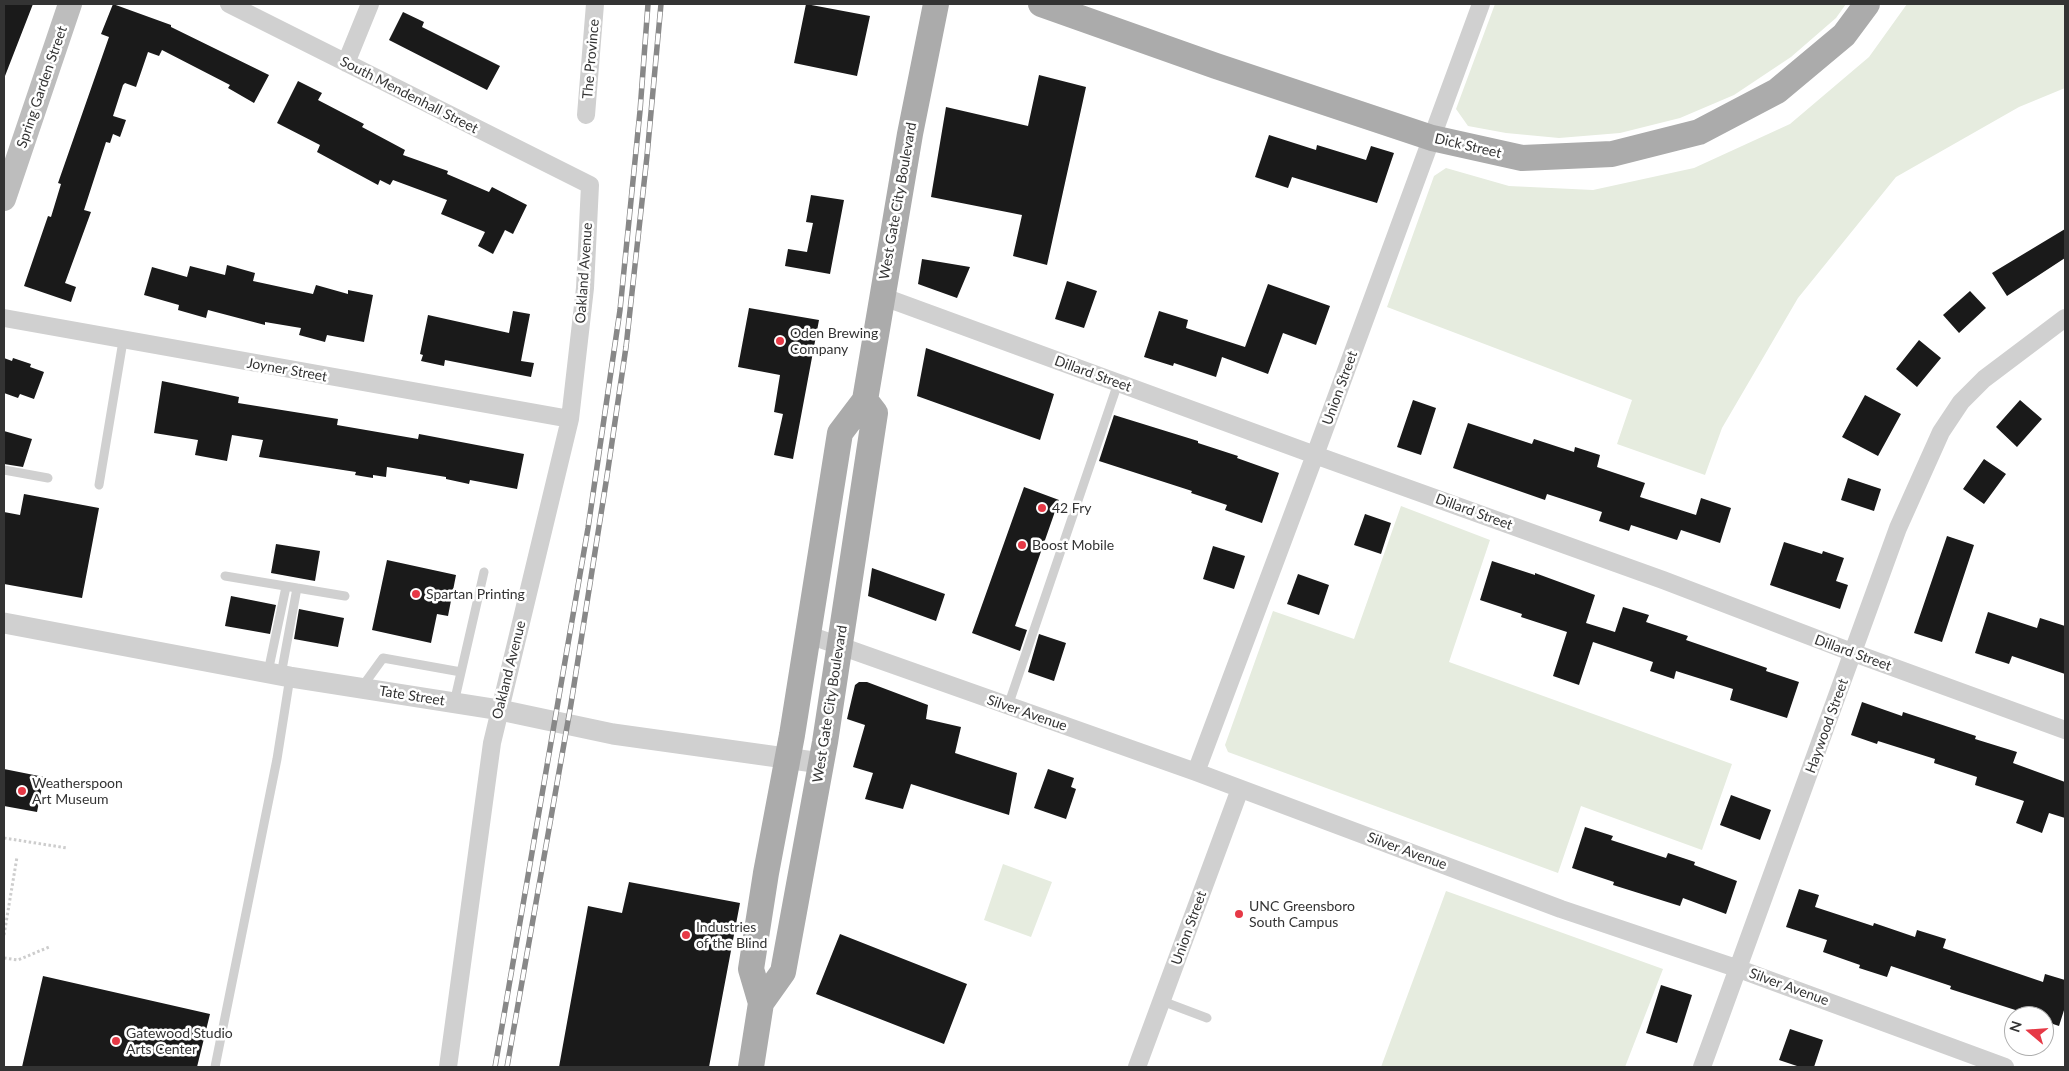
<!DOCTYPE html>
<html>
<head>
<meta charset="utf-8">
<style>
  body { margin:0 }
  #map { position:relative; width:2069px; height:1071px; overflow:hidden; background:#fff; font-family:Lato,sans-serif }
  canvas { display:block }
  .frame { position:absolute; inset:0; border:5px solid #333; pointer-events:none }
  .north { position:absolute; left:2004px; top:1006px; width:50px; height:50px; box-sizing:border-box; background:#fff; border:1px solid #adadad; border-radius:50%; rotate:288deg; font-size:14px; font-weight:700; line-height:20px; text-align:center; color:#333 }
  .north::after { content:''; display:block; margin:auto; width:18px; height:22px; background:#e63946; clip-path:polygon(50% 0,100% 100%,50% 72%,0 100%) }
</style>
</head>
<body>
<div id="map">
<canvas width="2069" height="1071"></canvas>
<div class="frame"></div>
<div class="north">N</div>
</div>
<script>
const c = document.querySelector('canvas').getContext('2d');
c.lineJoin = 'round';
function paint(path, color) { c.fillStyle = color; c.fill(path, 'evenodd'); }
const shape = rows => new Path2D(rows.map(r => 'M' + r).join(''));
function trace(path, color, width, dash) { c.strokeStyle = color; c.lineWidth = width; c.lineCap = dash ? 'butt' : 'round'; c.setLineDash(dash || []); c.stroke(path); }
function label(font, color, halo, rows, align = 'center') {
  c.font = font + ' Lato,sans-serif'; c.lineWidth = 5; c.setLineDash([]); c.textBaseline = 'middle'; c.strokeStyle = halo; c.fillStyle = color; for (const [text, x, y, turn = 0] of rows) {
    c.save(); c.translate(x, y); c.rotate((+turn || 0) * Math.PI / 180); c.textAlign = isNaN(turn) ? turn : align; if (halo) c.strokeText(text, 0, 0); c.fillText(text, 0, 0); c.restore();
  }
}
paint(shape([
  [1495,4,1846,4,1836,18,1791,57,1734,95,1680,118,1620,133,1559,138,1506,133,1468,126,1456,109],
  [1907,4,2065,4,2065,88,2019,107,1896,177,1798,298,1722,428,1705,475,1617,444,1632,400,1387,307,1434,176,1446,168,1509,186,1593,190,1694,168,1790,124,1869,57],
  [1401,506,1490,540,1449,662,1732,764,1702,850,1581,806,1558,873,1228,752,1225,745,1273,611,1354,639],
  [1003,864,1052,882,1031,937,984,920],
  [1446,891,1663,969,1625,1067,1381,1067]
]), '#e6ecdf');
paint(shape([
  [4,4,33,4,5,76,4,76],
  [113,4,171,25,171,27,269,75,254,103,228,88,230,85,162,50,159,56,148,52,136,87,125,83,123,85,113,116,126,120,120,137,113,134,110,143,106,142,84,210,91,212,65,283,76,287,71,302,24,286,48,216,51,217,61,184,58,183,109,37,101,34],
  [806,4,870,16,857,76,794,63],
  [403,12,424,22,422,27,500,66,487,90,389,40],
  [1039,75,1086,87,1047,265,1013,256,1022,215,931,197,946,107,1028,126],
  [298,81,322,93,318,100,364,124,362,127,405,150,403,155,448,171,447,174,489,192,492,187,527,205,513,234,505,230,493,254,478,246,485,232,441,214,447,200,393,180,390,185,380,180,378,185,317,152,320,145,277,123],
  [1269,135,1316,150,1317,145,1366,160,1371,146,1394,153,1377,203,1292,177,1288,188,1255,177],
  [811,195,844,200,830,274,785,266,788,249,807,252,813,223,806,222],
  [2065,229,2065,258,2007,296,1992,273],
  [922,259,970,267,957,298,918,284],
  [227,265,255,273,253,281,313,294,316,285,348,294,348,290,373,295,364,342,327,335,325,342,299,335,301,328,265,322,265,325,208,310,206,318,178,310,179,305,144,295,152,267,187,277,190,266,225,275],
  [1067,281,1097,291,1084,328,1055,319],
  [1268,284,1330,306,1316,345,1283,333,1268,374,1222,357,1216,377,1174,363,1173,366,1144,357,1159,311,1188,320,1186,328,1245,347],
  [1970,291,1986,308,1959,333,1943,315],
  [749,308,819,320,793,459,774,455,783,414,774,412,780,375,738,367],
  [513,311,530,314,521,361,534,363,531,377,445,360,444,366,421,361,423,355,420,354,428,315,509,333],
  [1919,340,1941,358,1917,387,1896,369],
  [926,348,1054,394,1040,440,917,396],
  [4,358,12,361,13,358,31,364,30,367,44,372,34,399,20,394,18,398,4,393],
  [162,381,239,397,238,403,338,419,337,425,418,439,419,434,524,454,517,489,470,480,469,484,446,479,446,477,387,467,386,477,373,475,373,478,355,475,356,472,259,457,263,440,232,435,227,461,195,455,198,440,154,433],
  [1865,395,1901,414,1878,456,1842,437],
  [1413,400,1436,408,1421,455,1397,447],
  [2020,400,2042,419,2017,447,1996,427],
  [1114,415,1198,441,1198,443,1238,456,1237,458,1279,473,1262,523,1225,510,1227,505,1191,493,1192,491,1099,461],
  [1468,423,1532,444,1534,439,1574,452,1575,447,1600,455,1597,467,1645,483,1640,497,1696,515,1701,498,1731,508,1720,543,1681,530,1677,540,1631,525,1629,531,1599,521,1602,512,1547,494,1545,500,1453,468],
  [4,431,32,439,23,467,4,464],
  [1984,459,2006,474,1984,504,1963,489],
  [1848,478,1881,489,1874,511,1841,500],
  [1024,487,1059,500,1015,626,1027,630,1020,651,972,633],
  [24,494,99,508,82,598,4,584,4,512,20,515],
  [1365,514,1391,523,1381,554,1354,545],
  [1947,536,1974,545,1942,642,1914,633],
  [1784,542,1822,554,1823,551,1844,558,1836,581,1848,585,1840,609,1770,585],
  [276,544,320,551,315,581,271,573],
  [1213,546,1245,556,1234,589,1203,579],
  [387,560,456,575,448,616,437,614,431,643,372,630],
  [1492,561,1535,575,1535,573,1595,595,1586,623,1615,632,1623,607,1649,615,1646,622,1688,636,1686,640,1767,668,1766,671,1799,682,1787,718,1730,700,1733,689,1676,671,1674,679,1650,671,1653,662,1593,642,1579,685,1553,676,1567,632,1521,617,1522,614,1480,600],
  [872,568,945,594,936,621,868,596],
  [1298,574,1329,585,1319,615,1287,604],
  [231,596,276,605,270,634,225,626],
  [299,609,344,618,338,647,294,639],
  [1988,612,2037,628,2040,618,2065,626,2065,674,2012,656,2009,664,1975,653],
  [1039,634,1066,643,1054,681,1028,672],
  [859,682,867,682,928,705,926,719,961,727,955,753,1017,773,1009,815,911,784,903,809,865,799,873,773,853,767,865,725,847,719,855,685],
  [1862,702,1902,716,1903,712,1976,736,1975,739,2017,752,2013,763,2065,782,2065,818,2049,813,2042,833,2016,823,2024,801,1975,785,1977,777,1934,763,1935,759,1878,741,1877,744,1851,735],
  [4,769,44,777,37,812,4,806],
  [1048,769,1074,778,1071,787,1076,789,1066,819,1034,808],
  [1731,795,1771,810,1760,840,1720,825],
  [1585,827,1613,836,1611,840,1666,858,1668,853,1695,862,1694,865,1737,881,1726,914,1683,898,1680,906,1613,885,1614,882,1572,868],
  [629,882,740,903,709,1067,559,1067,588,906,622,913],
  [1799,889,1819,895,1815,907,1873,926,1874,923,1915,937,1917,930,1946,939,1943,948,2043,982,2045,974,2065,980,2065,1007,2059,1026,2044,1021,2044,1016,2034,1016,1950,989,1951,986,1891,966,1887,977,1859,968,1860,965,1823,952,1827,940,1786,927],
  [840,934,967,984,944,1044,816,994],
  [43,976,210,1014,197,1067,22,1067],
  [1661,985,1692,995,1677,1043,1646,1033],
  [1790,1029,1823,1040,1814,1067,1800,1067,1779,1060]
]), '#1a1a1a');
trace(shape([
  [4,838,67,848],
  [4,935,17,857],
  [4,958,18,960,49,947]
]), '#cdcdcd', 3, [2.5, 2.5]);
trace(shape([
  [4,470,48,478],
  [99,485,123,341],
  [225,576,345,596],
  [268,672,286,587],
  [281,675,297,588],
  [362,687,383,658,461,672],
  [454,703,484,572],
  [1008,706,1118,383],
  [1162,1001,1207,1018],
  [215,1067,277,759,290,677]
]), '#d0d0d0', 9);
trace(shape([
  [229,4,590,185,585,288,570,419,492,743,448,1067],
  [346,63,370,4],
  [586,115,595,4],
  [881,296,1315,455,1663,580,1854,653,2065,730],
  [4,318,570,419],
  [809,635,1196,772,1561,909,1739,969,2005,1067],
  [1196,772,1315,455,1481,4],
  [1137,1067,1240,789],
  [1702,1067,1898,528,1941,432,1961,402,1984,379,2065,318]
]), '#d0d0d0', 18);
trace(shape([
  [4,623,290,677,500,710,613,734,821,763]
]), '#d0d0d0', 21);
trace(shape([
  [4,199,70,4]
]), '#bdbdbd', 24);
trace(shape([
  [1041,4,1216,66,1432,138,1522,158,1612,154,1699,132,1777,91,1844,35,1867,4],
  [761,1003,783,972,825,742,875,413,865,400],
  [751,1067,761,1003,751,969,766,873,792,735,840,433,865,400,910,134,936,4]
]), '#ababab', 26);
const rail = shape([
  [495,1067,588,528,620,310,640,111,648,4],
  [507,1067,571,704,607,476,626,347,647,156,661,4]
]);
trace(rail, '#888', 5.5);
trace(rail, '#fff', 4, [11]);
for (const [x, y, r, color] of [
  [780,341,5,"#e63946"],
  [1042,508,5,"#e63946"],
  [1022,545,5,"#e63946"],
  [416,594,5,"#e63946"],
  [22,791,5,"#e63946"],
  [1239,914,5,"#e63946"],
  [686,935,5,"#e63946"],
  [116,1041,5,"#e63946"]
]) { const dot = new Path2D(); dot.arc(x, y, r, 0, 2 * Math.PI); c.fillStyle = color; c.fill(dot); trace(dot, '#fff', 2); }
label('14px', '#333', '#fff', [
  ["The Province",591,59,-85],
  ["Spring Garden Street",42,87,-71],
  ["South Mendenhall Street",409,95,27],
  ["Dick Street",1468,146,13],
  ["West Gate City Boulevard",898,201,-80],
  ["Oakland Avenue",584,273,-86],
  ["Joyner Street",287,370,10],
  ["Dillard Street",1093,374,20],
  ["Union Street",1340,388,-70],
  ["Dillard Street",1474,512,20],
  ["Dillard Street",1853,653,20],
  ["Oakland Avenue",509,670,-76],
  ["Tate Street",412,696,9],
  ["West Gate City Boulevard",830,704,-81],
  ["Silver Avenue",1027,713,19],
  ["Haywood Street",1827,726,-70],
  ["Silver Avenue",1407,851,20],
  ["Union Street",1189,928,-70],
  ["Silver Avenue",1789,987,20]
]);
label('14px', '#333', '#fff', [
  ["Oden Brewing",790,333],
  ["Company",790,349],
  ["42 Fry",1052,508],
  ["Boost Mobile",1032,545],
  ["Spartan Printing",426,594],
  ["Weatherspoon",32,783],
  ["Art Museum",32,799],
  ["UNC Greensboro",1249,906],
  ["South Campus",1249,922],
  ["Industries",696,927],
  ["of the Blind",696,943],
  ["Gatewood Studio",126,1033],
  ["Arts Center",126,1049]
], 'left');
</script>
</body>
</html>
